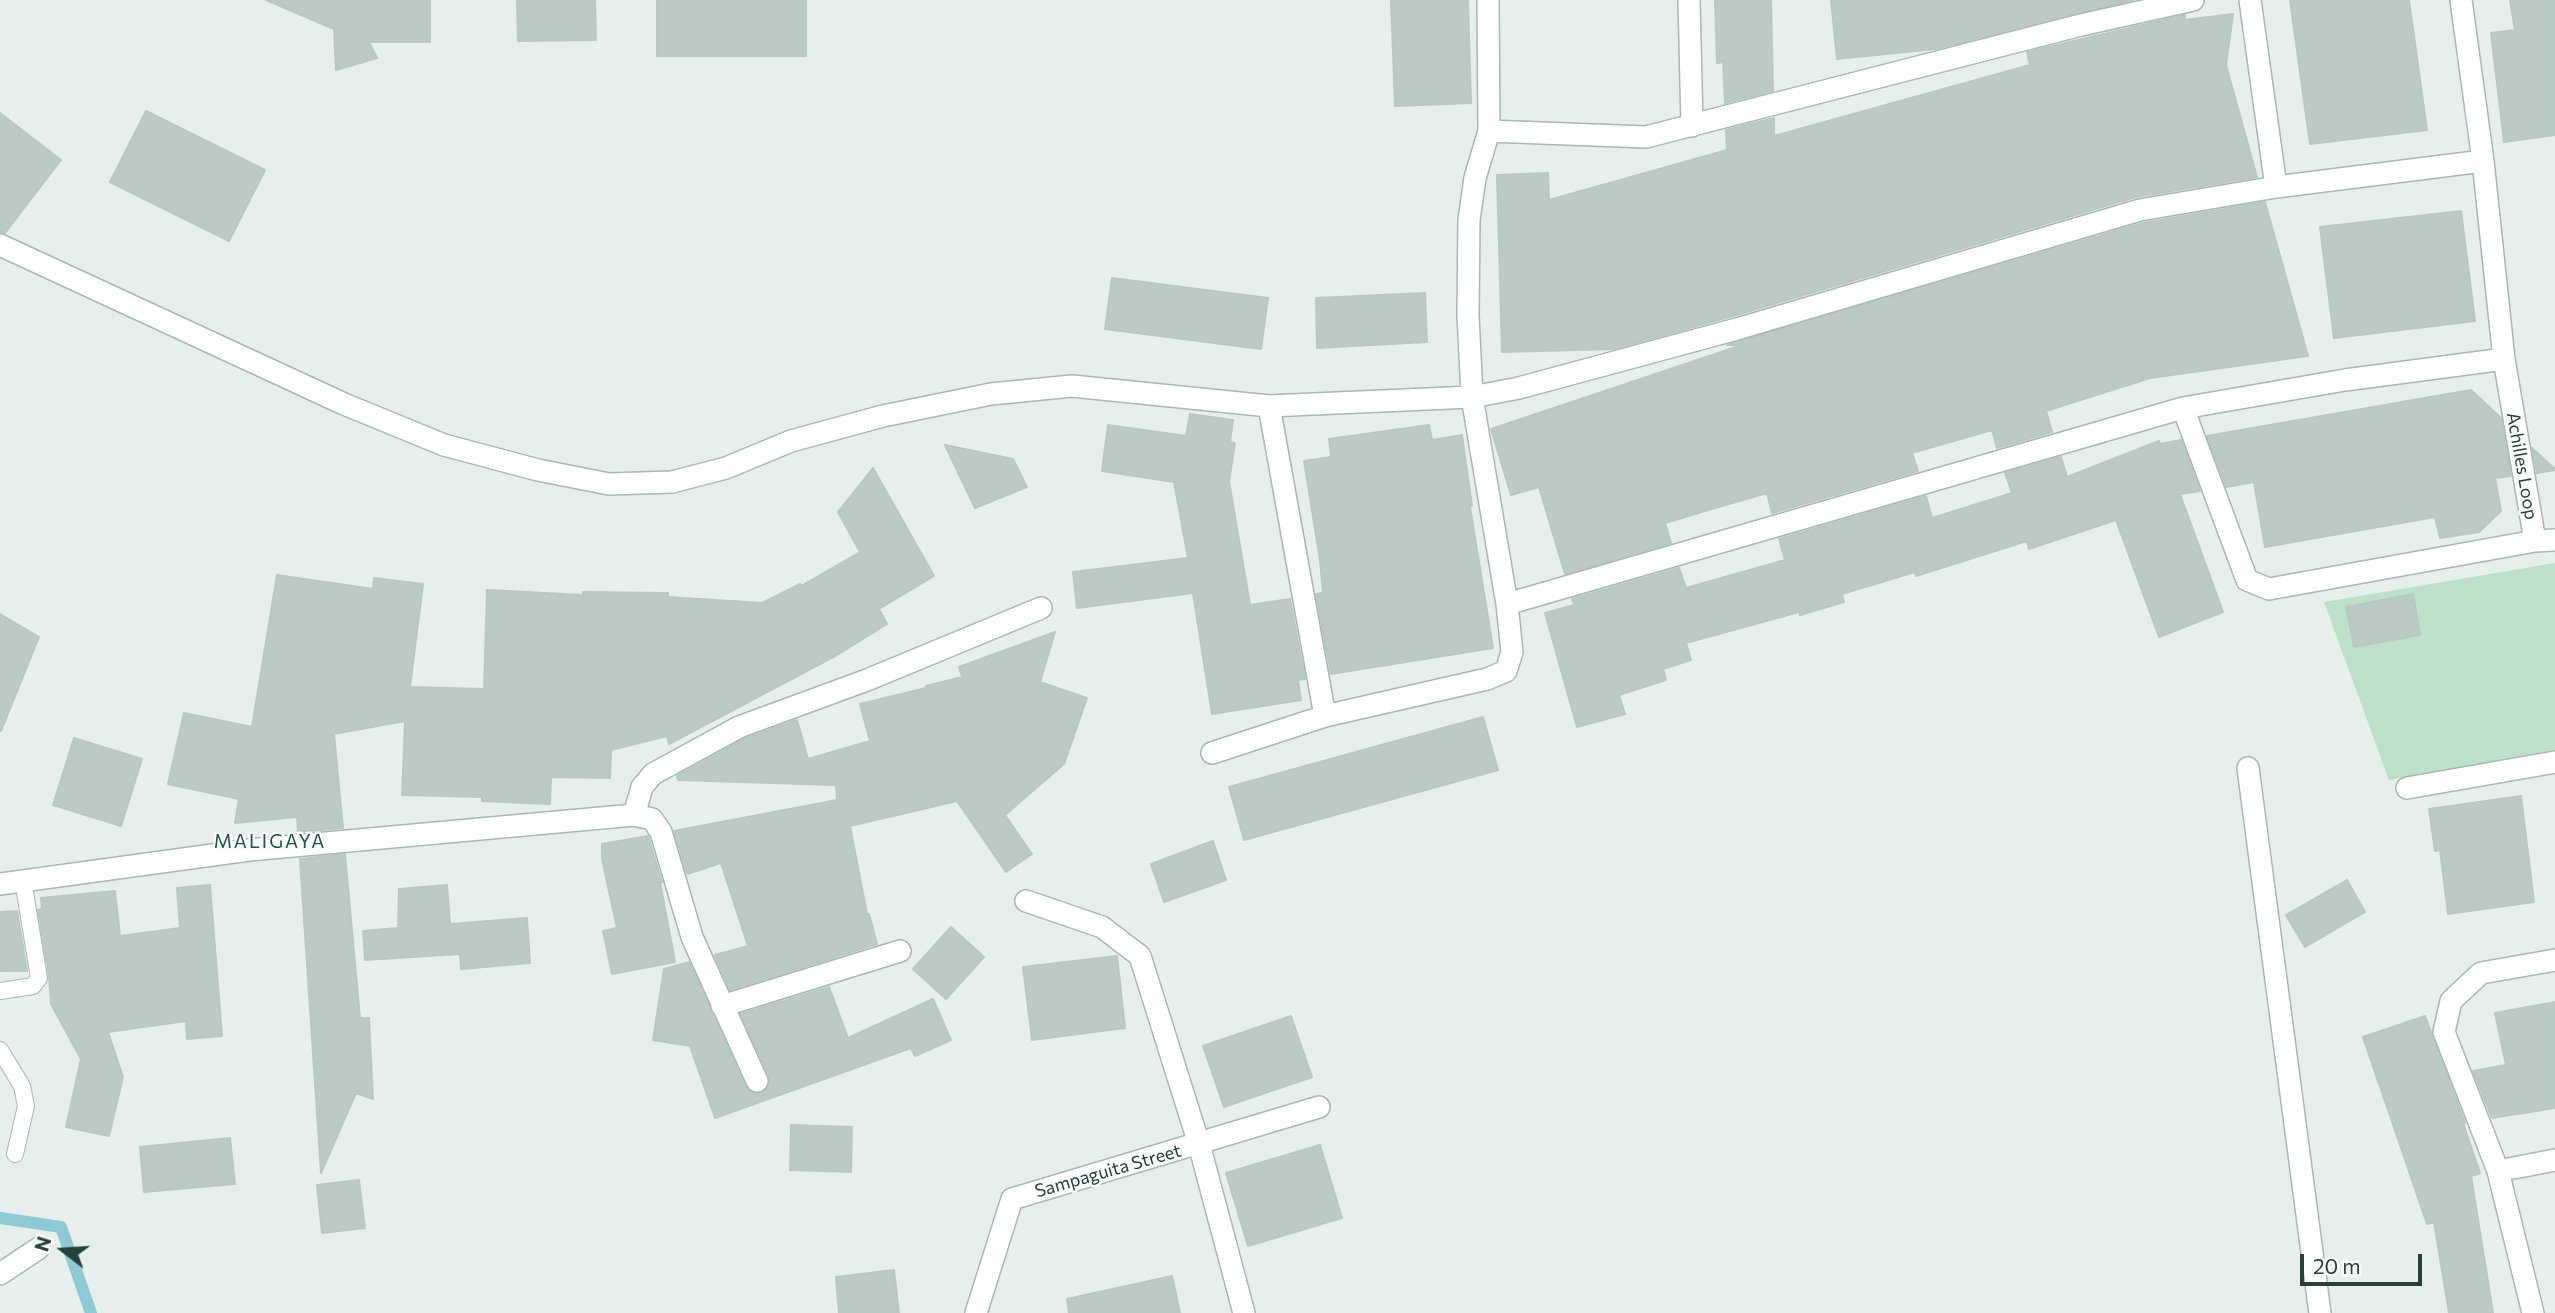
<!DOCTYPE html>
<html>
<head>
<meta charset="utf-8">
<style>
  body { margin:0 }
  #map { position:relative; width:2555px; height:1313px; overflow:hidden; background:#e6efeb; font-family:Commissioner,sans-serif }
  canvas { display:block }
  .north { position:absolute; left:28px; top:1215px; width:70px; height:70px; -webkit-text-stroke:5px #f7fbf9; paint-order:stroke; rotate:287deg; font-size:19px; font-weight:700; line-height:28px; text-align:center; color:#24423a }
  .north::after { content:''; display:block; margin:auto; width:24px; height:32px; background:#24423a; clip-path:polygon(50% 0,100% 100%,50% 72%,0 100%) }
  .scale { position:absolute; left:2300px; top:1254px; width:122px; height:32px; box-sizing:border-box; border:4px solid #24423a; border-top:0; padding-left:9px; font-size:21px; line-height:24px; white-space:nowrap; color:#24423a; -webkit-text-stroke:5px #f7fbf9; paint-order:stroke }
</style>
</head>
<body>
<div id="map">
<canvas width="2555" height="1313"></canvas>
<div class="north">N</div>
<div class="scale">20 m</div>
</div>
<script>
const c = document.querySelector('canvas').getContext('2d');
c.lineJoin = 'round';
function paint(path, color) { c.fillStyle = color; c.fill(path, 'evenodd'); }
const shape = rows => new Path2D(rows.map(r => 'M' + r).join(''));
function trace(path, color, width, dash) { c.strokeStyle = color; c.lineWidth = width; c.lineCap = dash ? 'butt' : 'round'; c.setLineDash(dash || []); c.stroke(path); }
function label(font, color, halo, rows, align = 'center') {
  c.font = font + ' Commissioner,sans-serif'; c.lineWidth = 5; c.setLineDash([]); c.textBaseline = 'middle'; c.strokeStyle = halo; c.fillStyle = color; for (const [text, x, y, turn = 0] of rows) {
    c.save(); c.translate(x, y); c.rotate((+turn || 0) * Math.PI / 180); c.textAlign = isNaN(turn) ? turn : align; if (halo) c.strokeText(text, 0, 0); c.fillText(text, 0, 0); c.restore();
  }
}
paint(shape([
  [2555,563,2555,750,2389,780,2324,602]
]), '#bfe0c8');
trace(shape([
  [0,1218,61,1227,91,1313]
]), '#8ec9d4', 12);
const building = shape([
  [266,0,430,0,430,42,369,42,377,58,336,70,334,29,266,0],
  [517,0,595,0,596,40,518,41,517,0],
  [657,0,806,0,806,56,657,56,657,0],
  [1391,0,1468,0,1471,103,1395,106,1391,0],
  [1715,0,1771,0,1773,91,1725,103,1723,62,1717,63,1715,0],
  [1831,0,2133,0,1935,49,1837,59,1831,0],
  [2290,0,2409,0,2427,130,2310,144,2290,0],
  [2510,0,2555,0,2555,135,2504,142,2491,33,2515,30,2510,0],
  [2233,14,2226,65,2257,177,2136,197,1733,316,1614,349,1502,352,1497,175,1548,173,1549,200,1727,150,1726,130,1774,118,1774,136,2030,65,2027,52,2185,15,2185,20,2233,14],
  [146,111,265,170,229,241,110,182,146,111],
  [0,113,61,160,5,233,0,232,0,113],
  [2265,202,2308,356,2150,378,2046,411,2052,432,1997,448,1992,430,1912,453,1918,471,1772,513,1767,493,1705,511,1665,523,1671,543,1565,574,1539,487,1511,495,1491,429,1742,345,1727,345,2143,223,2265,202],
  [2461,211,2475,321,2334,338,2320,227,2461,211],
  [1112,278,1268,298,1261,349,1105,329,1112,278],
  [1425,293,1427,342,1317,348,1316,298,1425,293],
  [2471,390,2501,418,2511,476,2495,478,2501,511,2479,532,2440,538,2435,517,2265,547,2254,482,2226,487,2207,436,2471,390],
  [1190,414,1233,420,1230,442,1235,443,1229,481,1250,605,1290,599,1305,679,1298,680,1301,700,1212,714,1193,593,1077,608,1073,572,1188,558,1174,482,1102,471,1108,425,1186,436,1190,414],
  [1429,425,1432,440,1462,435,1472,506,1470,507,1493,648,1331,674,1316,594,1323,593,1320,560,1304,461,1331,457,1329,439,1429,425],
  [2181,440,2200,491,2180,494,2223,612,2159,637,2116,520,2029,549,2027,541,1916,576,1915,572,1842,594,1844,602,1800,615,1799,612,1686,643,1691,660,1663,669,1666,680,1619,695,1625,714,1577,727,1545,613,1574,605,1572,599,1679,568,1686,588,1785,560,1779,539,1926,496,1932,518,2012,493,2005,473,2061,457,2067,477,2159,441,2160,444,2181,440],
  [945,445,1013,459,1027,487,975,508,945,445],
  [2532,448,2555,469,2555,470,2537,473,2532,448],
  [873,468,934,576,879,609,887,624,837,655,669,744,667,736,611,750,610,778,551,777,550,804,482,801,482,797,402,795,405,721,334,734,343,828,298,832,297,817,235,823,239,799,168,784,184,713,252,727,277,575,373,589,374,578,423,584,410,687,484,689,487,590,583,595,583,592,668,593,668,597,762,603,800,584,801,586,860,552,838,512,873,468],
  [2413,594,2420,635,2354,647,2346,607,2413,594],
  [0,614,39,637,1,731,0,731,0,614],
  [1055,632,1040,682,1087,698,1064,764,1005,815,1032,854,1006,872,957,801,850,826,867,914,869,914,877,944,730,990,715,955,748,946,721,863,687,874,674,831,837,800,836,785,678,780,677,776,744,739,797,720,808,759,870,741,860,704,926,688,926,686,962,677,959,667,1055,632],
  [1483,717,1498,770,1244,840,1229,787,1483,717],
  [74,738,142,759,121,826,53,805,74,738],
  [2521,796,2534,902,2448,914,2440,850,2435,851,2429,809,2521,796],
  [648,836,662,882,660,882,675,962,612,974,603,931,617,928,602,859,602,844,648,836],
  [1213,841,1226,880,1164,902,1151,864,1213,841],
  [345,854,360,1018,369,1018,373,1099,356,1093,321,1173,300,859,345,854],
  [2347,880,2365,912,2305,947,2286,915,2347,880],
  [210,885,222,1036,187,1039,186,1021,108,1032,123,1077,109,1136,66,1127,81,1059,51,1004,49,976,38,910,42,909,41,898,115,891,120,936,180,928,177,888,210,885],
  [447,885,450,924,527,918,530,963,461,969,460,954,365,960,363,931,398,928,399,889,447,885],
  [17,911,27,971,0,971,0,912,17,911],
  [951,927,984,957,946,999,913,969,951,927],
  [1117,956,1125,1028,1032,1040,1023,967,1117,956],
  [689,962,745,1086,755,1094,767,1089,769,1076,741,1014,829,987,848,1038,933,999,951,1040,915,1056,911,1048,715,1118,690,1046,653,1040,664,969,689,962],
  [2555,1002,2555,1108,2492,1118,2473,1071,2506,1065,2495,1013,2555,1002],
  [1291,1016,1312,1077,1224,1107,1203,1046,1291,1016],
  [2425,1016,2465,1123,2463,1123,2480,1173,2471,1176,2493,1313,2449,1313,2434,1222,2427,1224,2363,1037,2425,1016],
  [791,1125,852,1127,851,1172,790,1170,791,1125],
  [230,1138,235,1184,144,1192,140,1147,230,1138],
  [1320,1145,1342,1218,1248,1246,1226,1173,1320,1145],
  [359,1180,365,1228,322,1233,317,1185,359,1180],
  [894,1270,899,1313,839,1313,836,1277,894,1270],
  [1172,1276,1180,1313,1069,1313,1067,1299,1172,1276]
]);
paint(building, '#bbcac4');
trace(building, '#b8c9c2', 2);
const lane = shape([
  [0,991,33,986,39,978,23,880],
  [0,1050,22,1086,26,1106,15,1154]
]);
const street = shape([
  [1689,0,1692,126],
  [2250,0,2276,187],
  [2461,0,2483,161,2504,359,2535,541],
  [1489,131,1646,137,2081,25,2193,0],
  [0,245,344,404,444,445,538,470,609,484,672,482,726,468,791,441,883,416,991,394,1072,386,1269,406,1472,397,1519,388,1737,329,2140,210,2276,187,2483,161],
  [1269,406,1325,716],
  [2183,408,2247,580,2269,589,2535,541,2555,540],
  [1507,604,2183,408,2345,380,2504,359],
  [1212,753,1325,716,1487,679,1506,671,1512,652,1507,604,1472,397,1468,315,1469,220,1475,178,1489,131,1488,0],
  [2248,768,2320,1313],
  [2407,788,2555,762],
  [634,815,642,787,653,774,739,727,867,680,1041,608],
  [0,884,249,850,634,815,652,819,661,832,692,937,757,1081],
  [1026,901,1102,927,1140,956,1199,1144,1244,1313],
  [722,1006,900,951],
  [2498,1171,2555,1160],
  [0,1274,39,1248],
  [976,1313,1012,1199,1319,1107],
  [2533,1313,2498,1171,2444,1032,2451,1001,2481,973,2555,960]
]);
trace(lane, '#a8b8b2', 18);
trace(street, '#a8b8b2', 24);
trace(lane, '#fff', 16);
trace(street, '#fff', 21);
label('18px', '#24423a', '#f7fbf9', [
  ["Achilles Loop",2522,466,80],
  ["Sampaguita Street",1108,1171,-16]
]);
c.letterSpacing = '2px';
label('19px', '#1f5548', '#f7fbf9', [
  ["MALIGAYA",270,842]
]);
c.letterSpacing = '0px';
</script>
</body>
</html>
